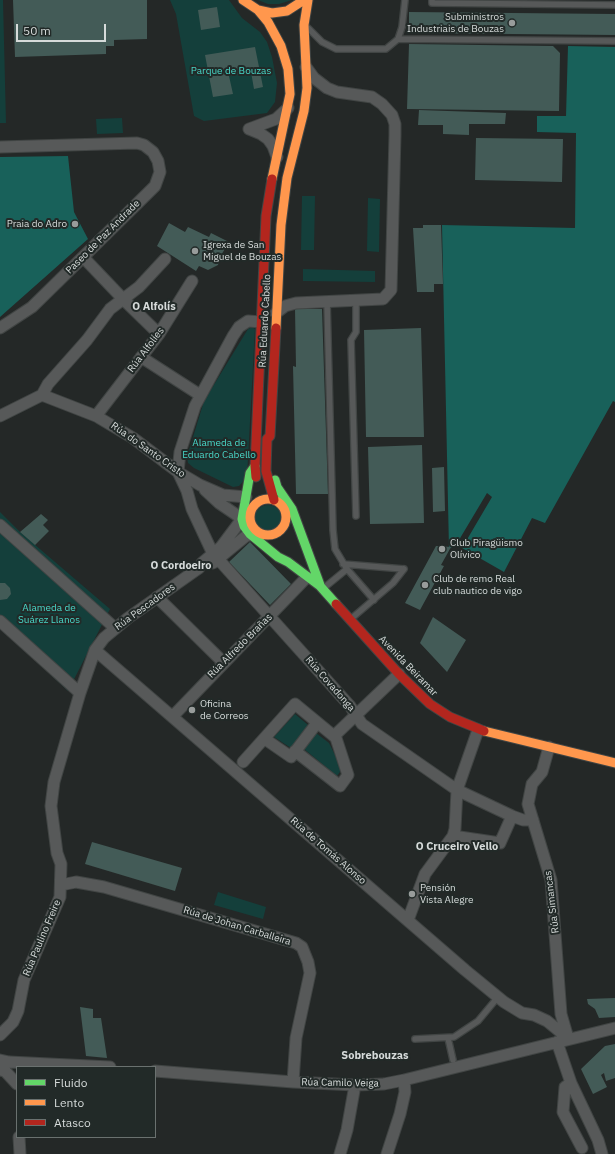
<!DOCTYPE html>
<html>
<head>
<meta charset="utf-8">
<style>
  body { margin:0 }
  #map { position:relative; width:615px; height:1154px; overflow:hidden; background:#242827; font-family:"IBM Plex Sans",sans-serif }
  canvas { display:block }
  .legend { position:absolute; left:16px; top:1066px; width:140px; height:72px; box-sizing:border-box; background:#222a28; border:1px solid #6a716f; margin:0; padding:5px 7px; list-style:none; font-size:12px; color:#d6dbda }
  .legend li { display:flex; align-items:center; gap:8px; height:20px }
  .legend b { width:20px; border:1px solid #6a716f }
  .scale { position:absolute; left:16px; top:24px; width:90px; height:18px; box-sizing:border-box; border:2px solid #d6dbda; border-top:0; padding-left:5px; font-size:12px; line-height:14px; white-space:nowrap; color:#d6dbda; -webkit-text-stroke:3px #222a28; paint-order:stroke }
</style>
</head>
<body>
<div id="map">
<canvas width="615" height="1154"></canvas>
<ul class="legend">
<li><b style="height:5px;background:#63d668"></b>Fluido</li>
<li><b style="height:5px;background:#ff974d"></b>Lento</li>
<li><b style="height:5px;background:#b3261e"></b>Atasco</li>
</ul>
<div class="scale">50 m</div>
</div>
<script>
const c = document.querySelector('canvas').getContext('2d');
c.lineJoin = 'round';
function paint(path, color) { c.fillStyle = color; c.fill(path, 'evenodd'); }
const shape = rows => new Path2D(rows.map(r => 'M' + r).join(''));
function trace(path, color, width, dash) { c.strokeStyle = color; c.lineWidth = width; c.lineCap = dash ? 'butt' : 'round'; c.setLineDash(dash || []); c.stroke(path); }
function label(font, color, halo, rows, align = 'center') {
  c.font = font + ' "IBM Plex Sans",sans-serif'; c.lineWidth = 4; c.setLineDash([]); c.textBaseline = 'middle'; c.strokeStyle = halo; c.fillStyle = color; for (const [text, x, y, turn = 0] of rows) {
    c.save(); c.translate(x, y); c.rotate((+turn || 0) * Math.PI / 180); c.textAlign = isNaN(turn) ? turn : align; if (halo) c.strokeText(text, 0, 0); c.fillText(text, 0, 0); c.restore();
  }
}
paint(shape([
  [0,0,3,0,6,123,0,123],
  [170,0,229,0,242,18,260,32,267,42,272,57,277,83,275,102,267,113,204,121,194,116,176,14],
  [258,0,292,0,279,4,268,4],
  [122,118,123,133,97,134,96,119],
  [302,196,315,196,314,250,301,250],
  [368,198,380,199,379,252,367,251],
  [303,269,375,271,375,282,303,281],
  [252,327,255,329,247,477,239,486,233,487,194,468,188,463,187,457,204,401,248,329],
  '255 518a13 13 0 1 1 26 0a13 13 0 1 1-26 0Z',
  [0,512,20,532,110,609,68,691,0,627],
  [295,714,308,725,291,748,274,737],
  [316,733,329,743,342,769,337,776,304,749],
  [218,892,266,907,263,919,214,905]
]), '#143f3b');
paint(shape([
  [568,46,615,47,615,402,613,401,545,523,532,518,504,572,462,548,492,497,487,493,456,545,449,549,442,225,575,228,576,133,537,132,537,116,566,116],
  [68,156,74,212,88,239,0,317,0,157]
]), '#18615a');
paint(shape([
  [13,0,147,0,147,39,114,40,114,46,106,46,106,54,15,57],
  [217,7,220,27,201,30,198,10],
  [409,12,615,14,615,35,409,33],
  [409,44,553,46,560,53,559,111,407,109],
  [255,47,263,87,254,89,251,72,229,76,233,94,213,97,205,55],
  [419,110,506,113,505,124,469,124,469,135,443,134,443,125,418,125],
  [476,138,563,139,562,182,475,180],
  [169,223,185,232,188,227,209,237,211,233,229,242,220,257,218,265,208,270,199,266,196,271,157,246],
  [423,225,441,225,443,284,434,284,434,292,417,292,413,228,423,228],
  [295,309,322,309,328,494,296,494,293,366,296,367],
  [421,328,424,437,366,437,364,330],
  [422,445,424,523,370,524,368,447],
  [444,467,445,511,433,512,432,468],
  [41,514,48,520,43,525,49,531,35,545,20,532],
  [250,542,291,584,270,605,229,562],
  [436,546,451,547,441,565,444,566,420,610,405,603],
  [0,583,5,583,10,588,11,594,7,599,0,600],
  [433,617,466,640,447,672,420,643],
  [92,842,182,868,175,891,85,864],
  [615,998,615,1017,599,1018,595,1009,588,1004,587,999],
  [80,1007,93,1009,93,1018,101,1018,107,1058,86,1056],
  [615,1044,615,1078,606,1081,604,1073,601,1075,607,1087,593,1094,581,1069,605,1046]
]), '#435b57');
const lane = shape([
  [432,0,432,3,615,5],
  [308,28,322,42,336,49,386,49,398,39,402,27,405,0],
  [398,39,615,41],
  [356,516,351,340,356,332,356,301],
  [343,564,404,569],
  [347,569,374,600],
  [325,587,347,569,335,549,333,530,327,302],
  [352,618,393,583,404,569],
  [448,1038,453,1060],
  [415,1039,454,1037,478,1021,498,997]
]);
const street = shape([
  [249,129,276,119,288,108],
  [249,129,261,134,268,139,273,146,277,157],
  [0,147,137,143,144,145,153,152,158,161,160,172,155,186,83,257,32,307,0,328],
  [83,257,124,300,159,334],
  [276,313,285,306,296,303,383,299,391,290,395,135,395,124,392,115,382,104,372,97,337,92,327,88,314,78,306,67],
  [141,357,200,395],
  [42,395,96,416,133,438,178,472,200,485,223,495,246,497],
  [42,395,48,384,87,340,110,309,139,287,165,259],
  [0,416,42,395],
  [96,416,159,334,192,281],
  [205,490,219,503,247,522],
  [0,525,115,628],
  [213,554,192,509,187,491,178,472,180,452,195,406,233,336,239,327,248,321,261,322],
  [219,560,350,706,362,724,457,790,512,816,523,820,533,820],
  [213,563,246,536,255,533],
  [157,597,223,662],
  [0,621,80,693],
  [95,650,465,970,504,1002,522,1013,534,1015,547,1021,569,1039],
  [173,716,307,577],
  [265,739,291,757,317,723],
  [549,747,542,772,532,784,528,804,551,880,561,1014,568,1038],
  [295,751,340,786,348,775,335,735,399,674],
  [243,762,295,704,335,737],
  [453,836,500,843,512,816],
  [61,885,76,882,104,887,296,943,302,947,308,962,310,973,296,1038,293,1082],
  [408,920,425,874,453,836,455,829,457,790,478,730],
  [0,1035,13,1022,18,1011,24,980,60,897,61,864,57,853,51,806,54,782,80,693,95,650,104,638,128,618,199,568,202,563,221,547,242,519],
  [557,1042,571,1083,598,1140,602,1154],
  [0,1060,9,1062,110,1067],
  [0,1070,5,1071,17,1084],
  [155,1071,293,1082,355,1085,384,1084,404,1080,615,1028],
  [571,1083,565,1087,563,1112,582,1148],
  [19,1137,20,1154],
  [340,1154,347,1130,355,1085],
  [387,1154,400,1114,405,1092,404,1080]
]);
const fast = shape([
  [255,466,250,473,242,519,244,526,250,534,278,557,288,562,320,586,336,604],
  [275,480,277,487,292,509,320,585]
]);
const slow = shape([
  [243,0,258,10,272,13,287,11,304,0],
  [258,10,268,22,281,46,288,69,290,94,272,179],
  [276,328,281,225,287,178,304,111,307,88,304,25,308,0],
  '250 517a18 18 0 1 1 36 0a18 18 0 1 1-36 0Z',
  [484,731,615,763]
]);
const jam = shape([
  [256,477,255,466,266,216,272,179],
  [274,500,266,471,267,439,270,436,276,328],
  [336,604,399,674,430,704,450,717,484,731]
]);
trace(lane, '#414544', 8);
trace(street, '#414544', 13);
trace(fast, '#414544', 11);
trace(slow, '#414544', 11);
trace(jam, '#414544', 11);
trace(lane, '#575959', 5.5);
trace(street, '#575959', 11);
trace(fast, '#63d668', 9);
trace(slow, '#ff974d', 9);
trace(jam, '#b3261e', 9);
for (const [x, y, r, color] of [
  [512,23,4,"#989c9b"],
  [75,224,4,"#989c9b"],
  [195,251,4,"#989c9b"],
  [442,549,4,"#989c9b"],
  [425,585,4,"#989c9b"],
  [192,710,4,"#989c9b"],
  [412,894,4,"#989c9b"]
]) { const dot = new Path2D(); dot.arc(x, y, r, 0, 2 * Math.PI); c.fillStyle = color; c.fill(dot); trace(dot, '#222a28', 1.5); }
label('10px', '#d6dbda', '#222a28', [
  ["Subministros",504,17,"right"],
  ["Industriais de Bouzas",504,29,"right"],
  ["Praia do Adro",67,224,"right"],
  ["Igrexa de San",203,245],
  ["Miguel de Bouzas",203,257],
  ["Club Piragüismo",450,543],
  ["Olívico",450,555],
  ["Club de remo Real",433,579],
  ["club nautico de vigo",433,591],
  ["Oficina",200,704],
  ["de Correos",200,716],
  ["Pensión",420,888],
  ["Vista Alegre",420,900]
], 'left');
label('10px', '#48d8c9', '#222a28', [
  ["Parque de Bouzas",231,71],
  ["Alameda de",219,443],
  ["Eduardo Cabello",219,455],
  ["Alameda de",49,608],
  ["Suárez Llanos",49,620]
]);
label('10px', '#d6dbda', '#222a28', [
  ["Paseo de Paz Andrade",103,237,-45],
  ["Rúa Eduardo Cabello",265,321,-87],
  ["Rúa Alfolíes",146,350,-53],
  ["Rúa do Santo Cristo",148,450,35],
  ["Rúa Pescadores",145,607,-36],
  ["Rúa Alfredo Brañas",240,646,-45],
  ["Avenida Beiramar",408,666,46],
  ["Rúa Covadonga",330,684,49],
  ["Rúa de Tomás Alonso",328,851,41],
  ["Rúa Simancas",552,902,-97],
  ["Rúa de Johan Carballeira",237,926,17],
  ["Rúa Paulino Freire",42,938,-67],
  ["Rúa Camilo Veiga",340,1083,1]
]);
label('bold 11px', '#d6dbda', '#222a28', [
  ["O Alfolís",154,307],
  ["O Cordoeiro",181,566],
  ["O Cruceiro Vello",457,847],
  ["Sobrebouzas",375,1056]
]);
</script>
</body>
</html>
